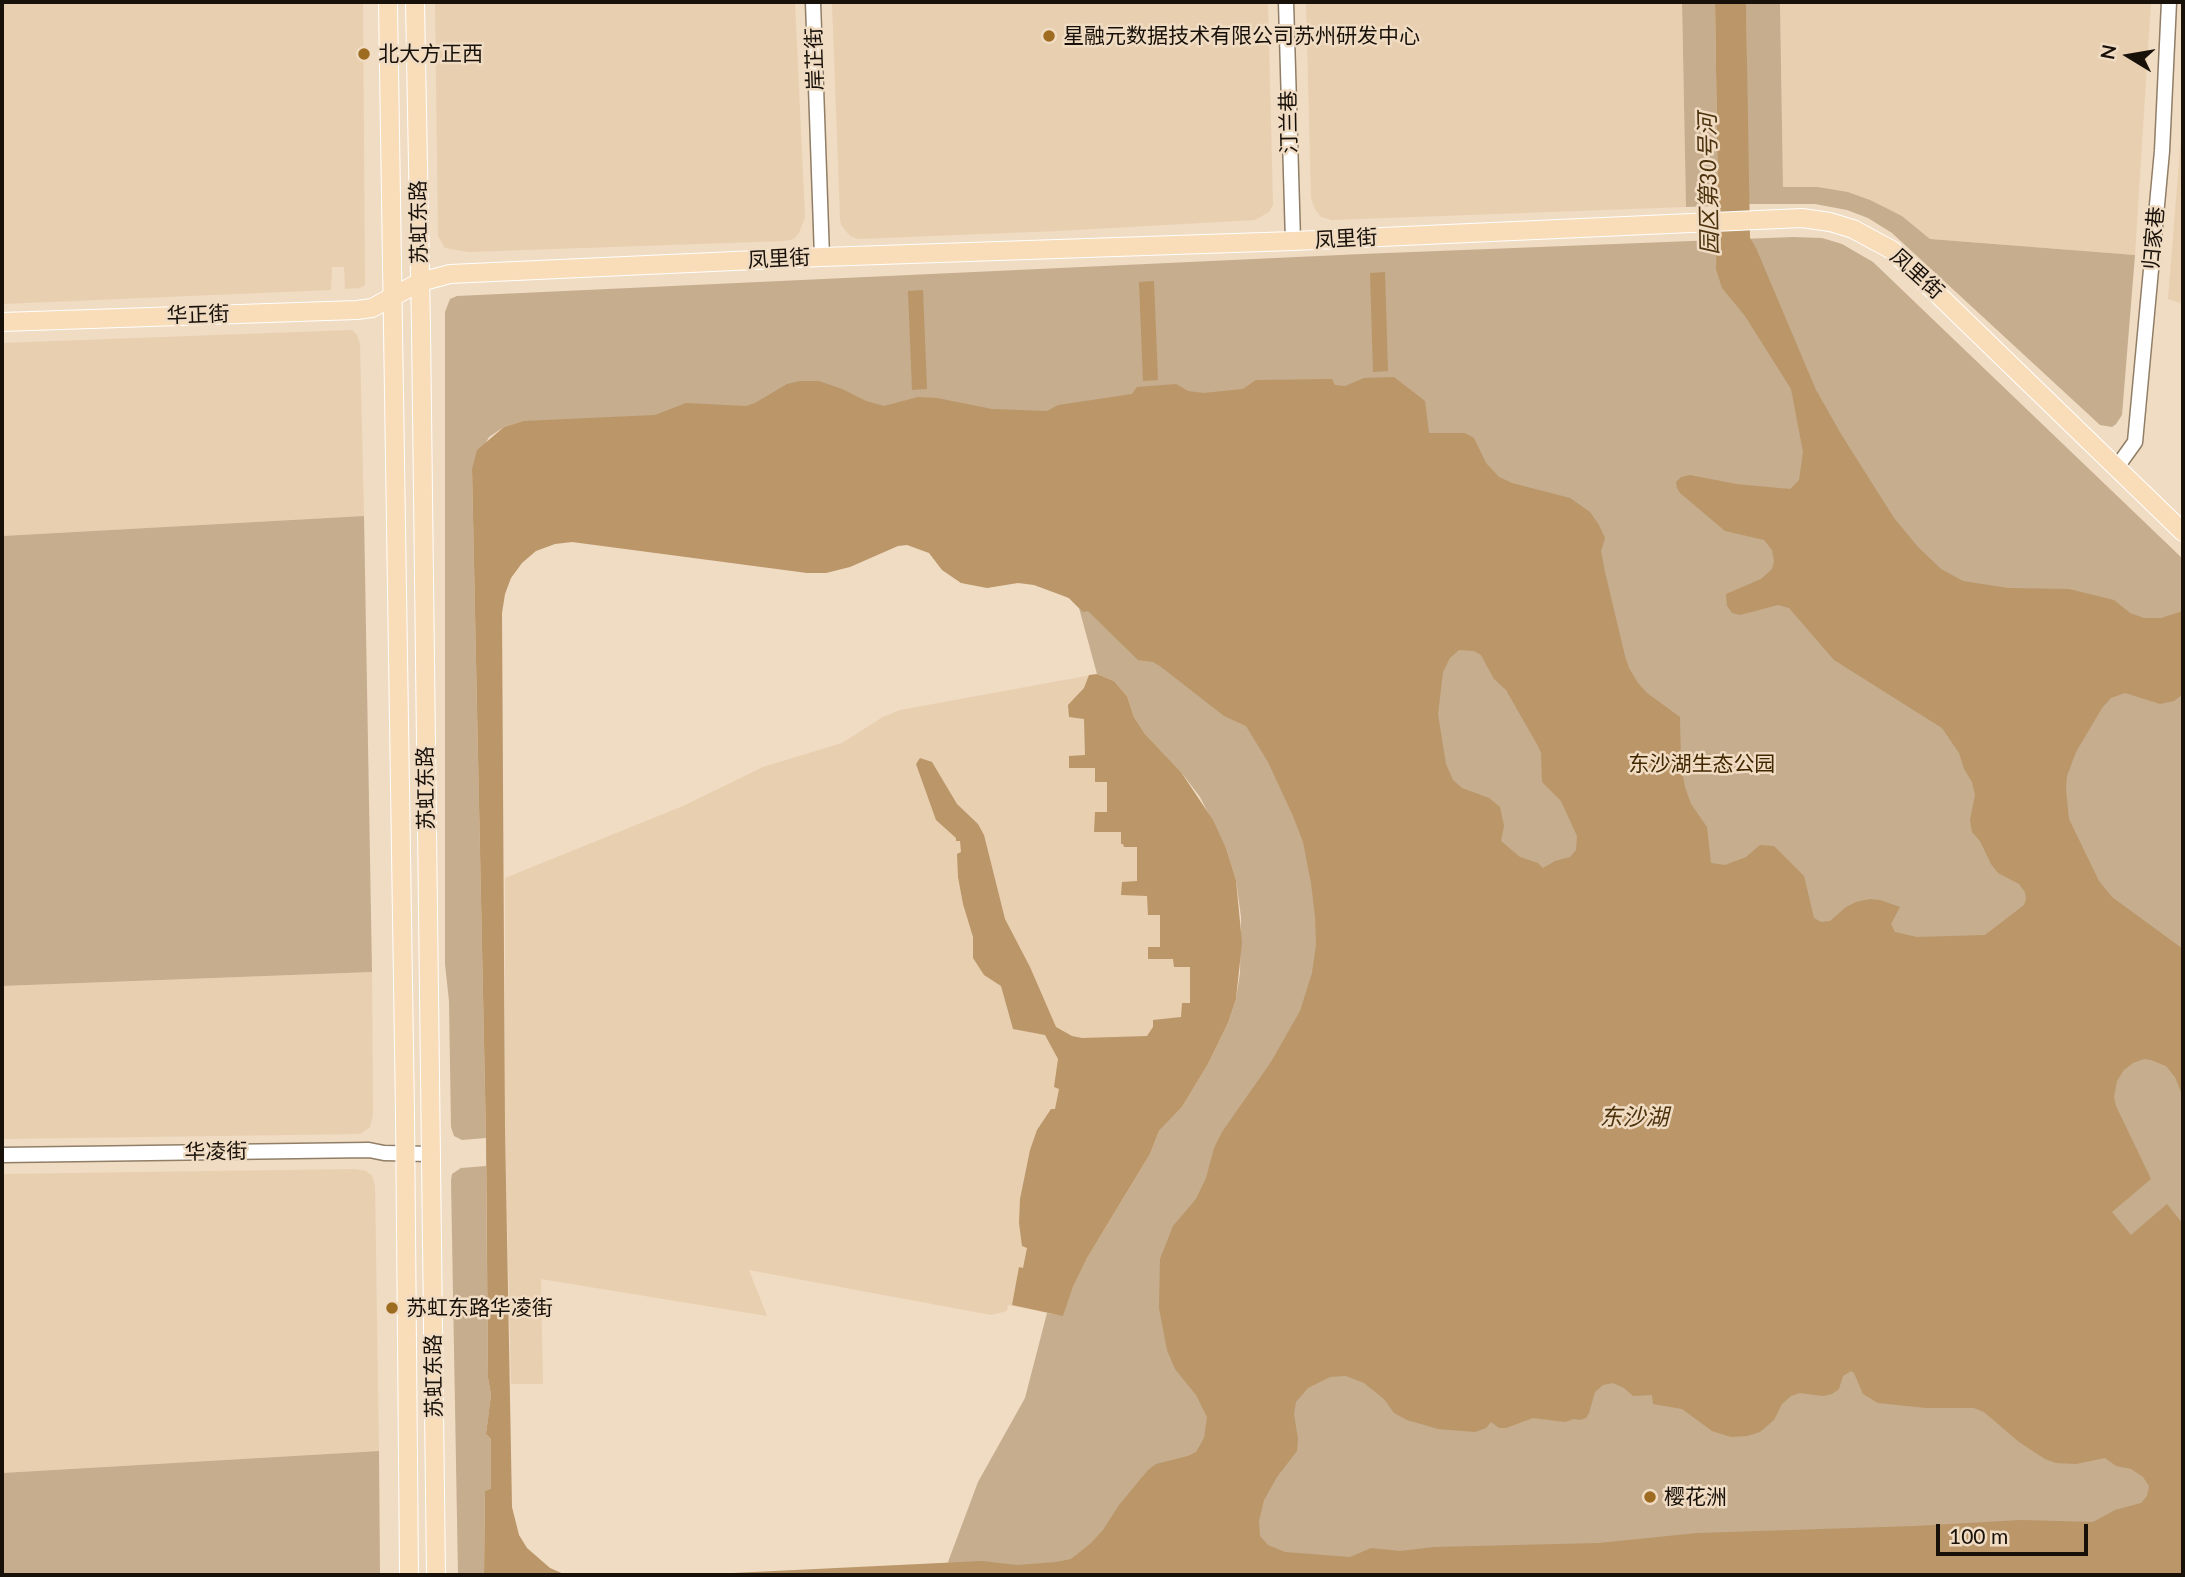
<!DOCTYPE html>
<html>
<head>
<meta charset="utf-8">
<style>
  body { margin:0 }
  #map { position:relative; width:2185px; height:1577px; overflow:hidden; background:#f0dbc3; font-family:Lato,sans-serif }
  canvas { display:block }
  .frame { position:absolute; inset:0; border:4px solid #181109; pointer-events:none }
  .north { position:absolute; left:2094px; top:21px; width:70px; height:70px; -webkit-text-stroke:5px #f0dbc3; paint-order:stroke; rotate:281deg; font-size:19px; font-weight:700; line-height:28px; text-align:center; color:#181109 }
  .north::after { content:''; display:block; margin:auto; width:24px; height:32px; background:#181109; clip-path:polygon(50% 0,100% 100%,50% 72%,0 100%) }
  .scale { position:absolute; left:1936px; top:1524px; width:152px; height:32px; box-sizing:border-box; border:4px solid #181109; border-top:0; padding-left:9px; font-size:21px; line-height:24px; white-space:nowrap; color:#181109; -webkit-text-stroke:5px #f0dbc3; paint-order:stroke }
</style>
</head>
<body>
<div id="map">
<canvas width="2185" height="1577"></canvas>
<div class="frame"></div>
<div class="north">N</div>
<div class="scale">100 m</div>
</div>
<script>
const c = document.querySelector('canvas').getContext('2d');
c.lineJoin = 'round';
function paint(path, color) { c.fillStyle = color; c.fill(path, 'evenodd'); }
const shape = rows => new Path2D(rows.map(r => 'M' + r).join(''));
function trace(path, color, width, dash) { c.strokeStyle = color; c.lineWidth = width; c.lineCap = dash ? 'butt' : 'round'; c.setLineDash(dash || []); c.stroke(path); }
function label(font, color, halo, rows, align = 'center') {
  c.font = font + ' Lato,"Noto Sans SC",sans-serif'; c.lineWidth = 5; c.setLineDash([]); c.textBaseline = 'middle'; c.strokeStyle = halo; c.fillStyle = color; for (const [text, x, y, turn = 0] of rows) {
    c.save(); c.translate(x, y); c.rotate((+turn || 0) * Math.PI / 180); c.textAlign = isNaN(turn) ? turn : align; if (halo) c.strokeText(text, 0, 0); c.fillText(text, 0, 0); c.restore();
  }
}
paint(shape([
  [2,2,363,2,365,285,360,288,345,289,344,267,332,267,331,290,2,304],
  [435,2,795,2,805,217,799,233,794,239,785,241,468,252,445,248,438,236],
  [832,2,1268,2,1273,205,1269,212,1255,220,1057,231,858,239,850,236,841,225,840,218],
  [1306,2,1682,2,1686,207,1332,220,1321,217,1315,209,1311,198],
  [1780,2,2151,2,2135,255,1930,239,1902,216,1848,192,1818,187,1783,187],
  [2183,112,2183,304,2168,299],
  [352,330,357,335,360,344,364,516,2,536,2,343],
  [1097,674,1242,943,1063,1316,1008,1305,1007,1311,991,1315,749,1270,767,1316,541,1279,543,1384,511,1384,505,1129,505,878,683,806,763,767,842,743,883,717,900,710],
  [372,972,373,1115,370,1127,360,1134,2,1139,2,986],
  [354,1169,366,1171,372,1176,375,1185,379,1451,2,1473,2,1174]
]), '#e8cfb0');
paint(shape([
  [1682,2,1715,2,1718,206,1686,207],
  [1746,2,1780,2,1783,187,1818,187,1848,192,1870,200,1902,216,1930,239,2135,255,2122,415,2116,424,2112,427,2100,425,1892,233,1868,218,1847,210,1815,204,1748,204],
  [1793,237,1822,238,1842,244,1873,262,2183,559,2183,1575,958,1575,948,1562,978,1482,1025,1398,1047,1313,1063,1315,1073,1287,1087,1258,1150,1154,1159,1131,1182,1107,1208,1064,1228,1023,1236,999,1240,973,1241,917,1236,880,1226,848,1200,797,1181,772,1145,734,1134,717,1127,696,1114,681,1097,674,1079,608,1069,598,1050,589,523,421,504,427,489,437,472,469,486,1138,462,1140,454,1136,451,1127,449,1001,445,964,445,312,450,299,457,296,1362,254],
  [364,516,372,972,2,986,2,536],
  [486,1166,488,1378,491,1395,486,1434,491,1439,491,1490,485,1491,484,1575,458,1575,451,1180,452,1174,461,1168],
  [379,1451,380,1575,2,1575,2,1473]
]), '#c5ad8e');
paint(shape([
  [1715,2,1746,2,1750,238,1756,248,1816,390,1841,434,1894,518,1918,547,1941,569,1963,581,2008,588,2069,589,2114,600,2130,613,2144,618,2161,618,2183,611,2183,694,2174,701,2160,704,2125,693,2111,698,2102,708,2076,752,2067,776,2066,789,2069,819,2099,881,2112,897,2183,949,2183,1097,2175,1077,2166,1066,2151,1060,2144,1059,2133,1063,2124,1070,2117,1081,2114,1097,2116,1106,2151,1179,2112,1212,2131,1235,2167,1204,2183,1224,2183,1575,691,1575,982,1561,1017,1565,1056,1562,1071,1559,1090,1544,1103,1530,1119,1505,1148,1470,1156,1464,1188,1456,1196,1452,1204,1438,1207,1417,1196,1395,1175,1369,1167,1350,1159,1308,1160,1259,1173,1226,1196,1199,1206,1178,1214,1148,1222,1132,1271,1062,1300,1011,1312,973,1316,945,1315,917,1311,883,1303,842,1293,816,1268,762,1246,726,1224,716,1160,666,1153,662,1138,660,1088,611,1083,612,1069,598,1034,585,1018,583,987,588,961,583,942,570,929,553,907,545,898,546,850,567,826,573,807,573,572,542,555,544,536,551,522,563,511,578,505,594,502,613,505,1129,512,1507,519,1535,527,1548,550,1568,566,1575,484,1575,485,1491,491,1489,491,1439,486,1434,491,1395,488,1378,486,1138,472,469,477,450,504,427,523,421,655,415,686,403,746,406,755,403,787,384,800,381,819,381,842,389,866,401,884,406,918,397,937,398,992,409,1047,411,1058,405,1132,394,1137,387,1176,384,1188,391,1203,393,1243,389,1256,380,1332,379,1335,385,1345,386,1364,378,1394,377,1425,401,1429,433,1465,433,1474,438,1486,463,1499,477,1512,483,1570,498,1590,512,1599,525,1605,538,1601,551,1605,572,1625,656,1629,668,1638,683,1647,693,1680,717,1681,765,1685,787,1691,804,1707,827,1711,863,1725,865,1746,857,1760,845,1774,846,1804,876,1814,918,1821,922,1830,921,1846,907,1856,902,1870,899,1880,900,1900,907,1891,924,1895,932,1917,937,1985,935,2024,905,2026,899,2025,892,2019,884,1998,873,1991,864,1980,841,1972,832,1970,820,1975,795,1972,782,1964,769,1959,753,1942,728,1834,660,1789,608,1778,605,1740,615,1732,613,1727,606,1726,594,1761,579,1772,569,1774,561,1772,550,1764,540,1725,531,1680,493,1677,488,1676,482,1681,477,1690,475,1736,484,1790,489,1799,480,1803,452,1791,389,1745,316,1722,288,1716,269,1718,206],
  [1459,650,1474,651,1481,655,1494,679,1506,690,1538,746,1541,753,1542,782,1561,801,1577,836,1576,850,1570,857,1555,861,1543,868,1538,863,1520,857,1501,841,1504,826,1500,807,1489,798,1462,788,1453,780,1446,764,1438,714,1443,672,1450,658],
  [1851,1371,1854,1373,1863,1394,1878,1403,1926,1408,1974,1408,1984,1412,2019,1442,2045,1459,2056,1463,2076,1464,2105,1458,2116,1466,2131,1469,2143,1477,2149,1486,2147,1496,2141,1503,2115,1510,2093,1522,2021,1520,1915,1526,1697,1533,1599,1543,1434,1547,1400,1551,1371,1548,1350,1557,1285,1552,1268,1545,1260,1536,1259,1521,1264,1500,1277,1477,1297,1451,1298,1439,1294,1414,1296,1402,1308,1388,1330,1377,1346,1376,1364,1383,1384,1399,1394,1413,1407,1420,1438,1429,1475,1432,1486,1428,1491,1422,1499,1428,1506,1428,1533,1418,1565,1422,1574,1419,1580,1420,1586,1418,1589,1413,1595,1392,1603,1385,1613,1383,1624,1388,1633,1396,1652,1395,1653,1404,1682,1409,1712,1431,1731,1437,1747,1436,1760,1432,1774,1420,1782,1404,1791,1396,1800,1393,1823,1396,1832,1394,1839,1389,1843,1376],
  [1385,272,1388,371,1373,372,1370,273],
  [1154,281,1158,380,1143,381,1139,282],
  [923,290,927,389,912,390,908,291],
  [1097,674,1114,681,1127,696,1134,717,1145,734,1181,772,1213,820,1226,848,1236,880,1242,943,1236,999,1228,1023,1208,1064,1182,1107,1159,1131,1150,1154,1087,1258,1073,1287,1063,1316,1012,1305,1019,1267,1023,1268,1027,1248,1022,1246,1019,1223,1020,1199,1030,1150,1037,1130,1051,1109,1055,1109,1059,1089,1054,1087,1058,1059,1045,1035,1013,1029,1001,986,984,975,973,958,973,937,963,904,958,877,957,854,961,852,960,841,956,841,956,838,936,820,916,764,920,758,932,762,957,804,978,824,984,835,1005,919,1030,967,1056,1027,1072,1036,1082,1038,1147,1036,1153,1027,1153,1020,1181,1017,1182,1003,1190,1003,1190,967,1174,967,1173,959,1148,959,1148,947,1160,947,1160,915,1148,915,1147,896,1121,895,1122,882,1137,881,1137,847,1124,847,1123,844,1121,844,1121,832,1094,832,1095,812,1107,812,1107,782,1095,782,1095,768,1069,768,1069,756,1085,755,1084,719,1069,717,1068,705,1084,688,1089,675]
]), '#ba9669');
const minor = shape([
  [813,2,822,257],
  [1286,2,1293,241],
  [2117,467,2135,442,2162,151,2169,2],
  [2,1155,369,1150,384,1153,430,1154]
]);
const major = shape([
  [388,2,405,1113,409,1575],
  [415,2,421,328,436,1575],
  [2,322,357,310,372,308,420,282,450,274,822,257,1293,241,1802,218,1830,222,1853,229,1892,250,2183,532]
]);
trace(minor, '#907e67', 17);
trace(major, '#fff', 20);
trace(minor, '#fff', 14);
trace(major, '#f9ddb9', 18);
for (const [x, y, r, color] of [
  [1049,36,7,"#9e6c21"],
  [364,54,7,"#9e6c21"],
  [392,1308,7,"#9e6c21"],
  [1650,1497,7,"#9e6c21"]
]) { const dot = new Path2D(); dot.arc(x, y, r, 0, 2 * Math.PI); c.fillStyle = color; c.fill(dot); trace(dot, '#f0dbc3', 2.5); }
label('21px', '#181109', '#f0dbc3', [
  ["星融元数据技术有限公司苏州研发中心",1063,36],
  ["北大方正西",378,54],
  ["苏虹东路华凌街",406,1308],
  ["樱花洲",1664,1497]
], 'left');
label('21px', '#181109', '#f0dbc3', [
  ["岸芷街",815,59,-92],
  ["汀兰巷",1289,122,-91],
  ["苏虹东路",419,222,-91],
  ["归家巷",2154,238,-85],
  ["凤里街",1346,239,-3],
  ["凤里街",779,259,-3],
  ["凤里街",1917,274,42],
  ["华正街",198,315,-2],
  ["苏虹东路",426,788,-91],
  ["华凌街",216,1152,-1],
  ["苏虹东路",434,1376,-91]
]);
label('21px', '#402700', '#f0dbc3', [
  ["东沙湖生态公园",1702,764]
]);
label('italic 23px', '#4c320d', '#f0dbc3', [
  ["园区第30号河",1709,184,-91],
  ["东沙湖",1634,1118]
]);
</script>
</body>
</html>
